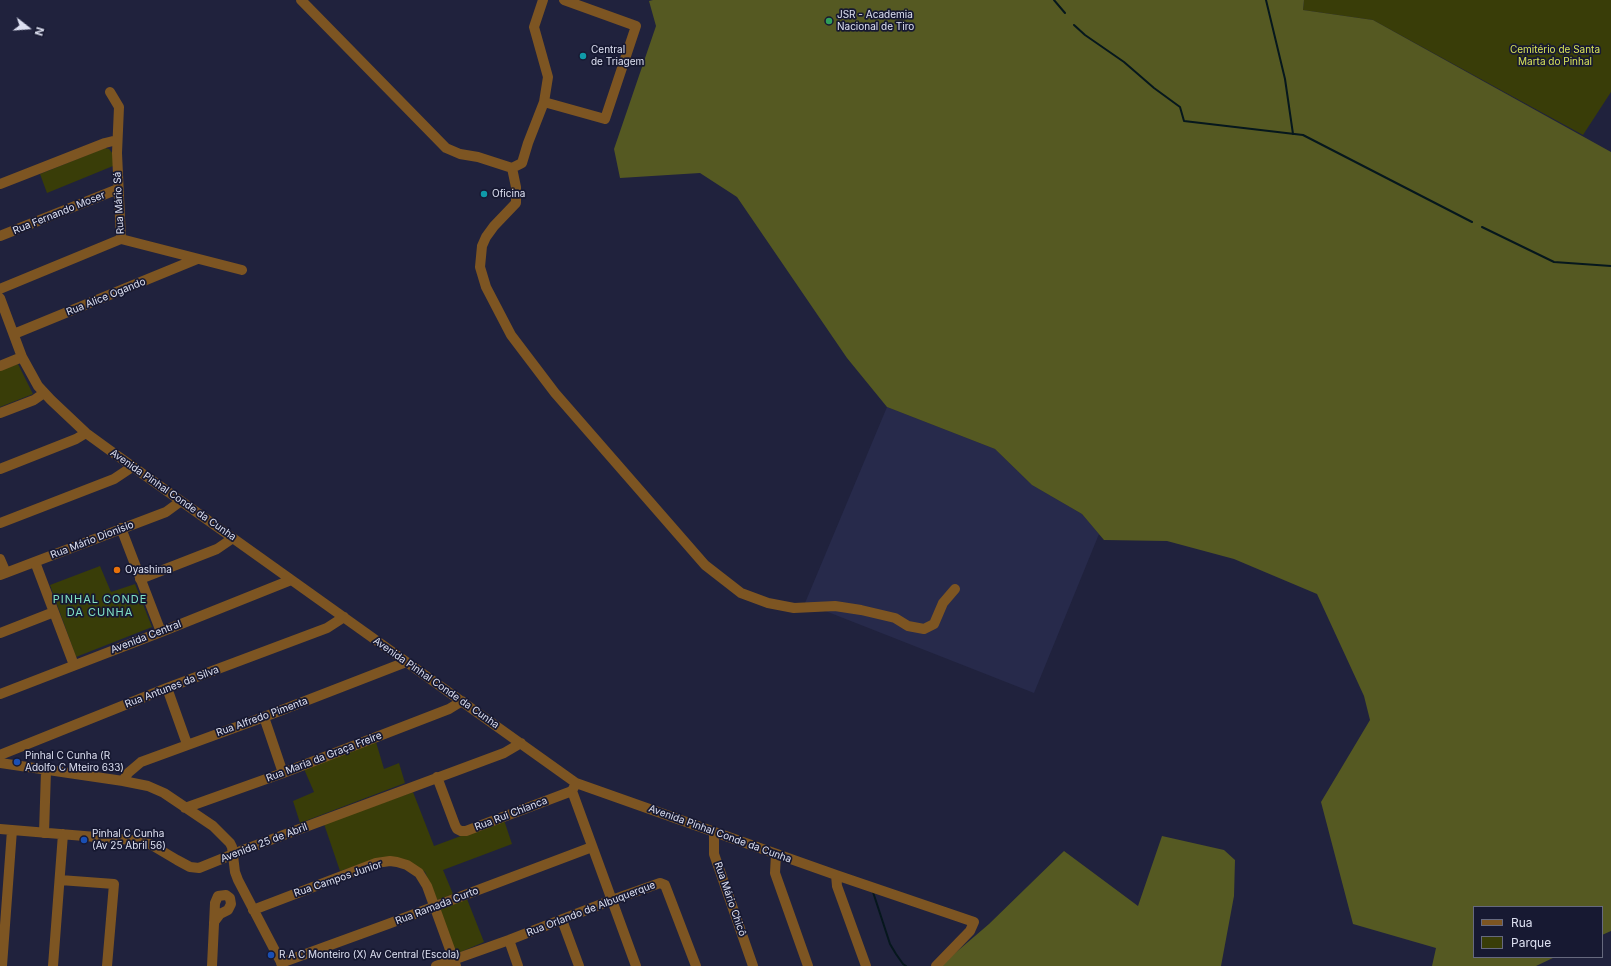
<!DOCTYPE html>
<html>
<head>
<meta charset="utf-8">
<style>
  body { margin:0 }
  #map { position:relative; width:1611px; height:966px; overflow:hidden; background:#20223d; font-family:Inter,sans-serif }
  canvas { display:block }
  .legend { position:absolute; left:1473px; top:906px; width:130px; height:52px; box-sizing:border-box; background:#171932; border:1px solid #66697e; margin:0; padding:5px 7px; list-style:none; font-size:12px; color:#dde0f1 }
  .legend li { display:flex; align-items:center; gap:8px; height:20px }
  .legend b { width:20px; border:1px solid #66697e }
  .north { position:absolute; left:8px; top:8px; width:40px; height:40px; -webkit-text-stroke:3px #171932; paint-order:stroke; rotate:107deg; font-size:11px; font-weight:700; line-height:16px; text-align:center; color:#dde0f1 }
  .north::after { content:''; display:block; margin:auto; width:14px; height:18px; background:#dde0f1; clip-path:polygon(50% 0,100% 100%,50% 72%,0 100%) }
</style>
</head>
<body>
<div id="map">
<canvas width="1611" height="966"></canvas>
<ul class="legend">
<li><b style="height:5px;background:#7d5522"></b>Rua</li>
<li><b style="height:11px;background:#393d08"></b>Parque</li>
</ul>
<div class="north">N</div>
</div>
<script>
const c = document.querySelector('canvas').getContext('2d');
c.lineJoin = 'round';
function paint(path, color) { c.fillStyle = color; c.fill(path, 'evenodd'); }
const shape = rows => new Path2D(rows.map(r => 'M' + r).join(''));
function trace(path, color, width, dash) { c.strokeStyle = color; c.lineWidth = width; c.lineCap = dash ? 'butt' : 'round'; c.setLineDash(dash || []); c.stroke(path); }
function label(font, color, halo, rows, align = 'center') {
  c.font = font + ' Inter,sans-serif'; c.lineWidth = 3.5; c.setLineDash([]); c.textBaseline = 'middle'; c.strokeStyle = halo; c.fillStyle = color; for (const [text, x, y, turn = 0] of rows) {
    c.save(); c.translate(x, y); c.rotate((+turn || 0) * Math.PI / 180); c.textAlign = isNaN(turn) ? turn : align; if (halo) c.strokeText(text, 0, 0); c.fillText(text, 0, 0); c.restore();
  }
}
paint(shape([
  [887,407,995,449,1032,485,1082,514,1099,534,1034,693,805,603]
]), '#272a4b');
paint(shape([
  [1304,0,1611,0,1611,92,1583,135,1373,20,1303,10],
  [105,148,109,149,113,154,113,166,47,193,40,174],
  [18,364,33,394,0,407,0,370],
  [100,566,111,592,135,584,152,627,76,657,50,585],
  [376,742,384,769,399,763,405,783,300,823,293,801,314,792,304,769],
  [413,792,434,846,504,820,512,844,443,870,453,894,437,900,425,872,406,860,383,857,340,871,324,824],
  [467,899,484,942,456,954,439,909]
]), '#393d08');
paint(shape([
  [653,0,1304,0,1303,10,1373,20,1611,152,1611,931,1602,935,1602,907,1474,907,1474,957,1555,957,1536,966,1432,966,1436,948,1353,924,1321,802,1370,720,1364,696,1317,594,1234,559,1167,541,1104,540,1082,514,1032,485,995,449,887,407,847,358,737,197,700,173,620,178,614,149,656,26,649,1],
  [1162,836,1224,850,1235,860,1234,896,1221,966,940,966,989,924,1064,851,1138,906]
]), '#555922');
trace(shape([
  [1054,0,1065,13],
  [1266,0,1285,79,1293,134],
  [1074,25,1085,35,1124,62,1154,88,1180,107,1184,121,1303,135,1472,222],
  [1482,227,1554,262,1611,266],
  [873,892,890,944,896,954,903,964,906,966]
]), '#06171d', 2);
trace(shape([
  [301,0,446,148,460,154,478,157,512,168,522,163,528,143,544,102,548,77,534,27,543,0],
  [110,92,119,107,117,153,121,239],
  [544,102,605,119,636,26,564,0],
  [512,168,516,187,516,203,494,226,486,237,482,246,480,267,486,287,511,335,555,393,705,565,741,593,768,603,794,608,835,606,861,610,895,618,908,626,924,629,934,624,943,603,955,589],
  [0,184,105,143,117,140],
  [0,236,118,189],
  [121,239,242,270],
  [0,289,121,239],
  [0,298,22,357,38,386,51,400,86,433,108,449,576,783,836,875,974,922,970,931,936,966],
  [14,334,197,259],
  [0,366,22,357],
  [0,413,34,400,44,393],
  [0,469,76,439,86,433],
  [0,523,114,479,132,467],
  [121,528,161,632],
  [0,559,6,573],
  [35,562,74,665],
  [0,575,166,512,181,501],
  [140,579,217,549,233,538],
  [0,633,54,612],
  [167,688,187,744],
  [0,694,161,632,291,580],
  [264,717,283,773],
  [0,755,167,688,327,628,344,617],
  [0,763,123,781,148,786,164,793,213,826,230,843,232,847,235,872,238,880,283,966],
  [437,777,455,825,457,829,461,831,466,831,572,791],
  [123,781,128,773,141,762,264,717,406,662],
  [576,783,572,791,636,966],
  [185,808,283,773,392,731,449,709,462,701],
  [0,829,132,840,150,844,177,860,190,867,199,868,246,849,504,753,521,743],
  [714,832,714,854,753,966],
  [44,833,46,771],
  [776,854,775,873,808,966],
  [836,875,837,886,866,966],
  [60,880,114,884,107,966],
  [253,910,376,863,390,861,397,862,407,865,419,873,427,886,456,966],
  [562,920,579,966],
  [509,940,518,966],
  [281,963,388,924,592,847],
  [2,966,12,830],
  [53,966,63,834],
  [212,966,215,903,218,896,226,895,230,898,231,904,228,910,220,914,214,922],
  [436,966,509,940,612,900,660,883,665,885,696,966]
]), '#7d5522', 10);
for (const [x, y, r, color] of [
  [829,21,4,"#2e9e5b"],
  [583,56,4,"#0f9aa8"],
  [484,194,4,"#0f9aa8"],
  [117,570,4,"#e8710a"],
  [17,762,4,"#1a4fb4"],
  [84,840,4,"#1a4fb4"],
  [271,955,4,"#1a4fb4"]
]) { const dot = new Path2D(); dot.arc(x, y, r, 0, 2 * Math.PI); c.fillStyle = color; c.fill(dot); trace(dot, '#171932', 1.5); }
label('10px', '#dde0f1', '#171932', [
  ["JSR - Academia",837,15],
  ["Nacional de Tiro",837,27],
  ["Central",591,50],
  ["de Triagem",591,62],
  ["Oficina",492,194],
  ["Oyashima",125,570],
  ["Pinhal C Cunha (R",25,756],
  ["Adolfo C Mteiro 633)",25,768],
  ["Pinhal C Cunha",92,834],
  ["(Av 25 Abril 56)",92,846],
  ["R A C Monteiro (X) Av Central (Escola)",279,955]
], 'left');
label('10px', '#dae45a', '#171932', [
  ["Cemitério de Santa",1555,50],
  ["Marta do Pinhal",1555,62]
]);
label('10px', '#dde0f1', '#171932', [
  ["Rua Mário Sá",119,203,-93],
  ["Rua Fernando Moser",59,213,-22],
  ["Rua Alice Ogando",106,297,-22],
  ["Avenida Pinhal Conde da Cunha",173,495,35],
  ["Rua Mário Dionisio",92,540,-21],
  ["Avenida Central",146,637,-21],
  ["Avenida Pinhal Conde da Cunha",436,683,35],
  ["Rua Antunes da Silva",172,687,-21],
  ["Rua Alfredo Pimenta",262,717,-20],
  ["Rua Maria da Graça Freire",324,757,-21],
  ["Rua Rui Chianca",511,814,-21],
  ["Avenida Pinhal Conde da Cunha",720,834,20],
  ["Avenida 25 de Abril",264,843,-21],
  ["Rua Campos Junior",338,879,-19],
  ["Rua Mário Chicô",730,899,71],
  ["Rua Ramada Curto",437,906,-21],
  ["Rua Orlando de Albuquerque",591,909,-21]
]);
c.letterSpacing = '1px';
label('11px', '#81e0c3', '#171932', [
  ["PINHAL CONDE",100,600],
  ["DA CUNHA",100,613]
]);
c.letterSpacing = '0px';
</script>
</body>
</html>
